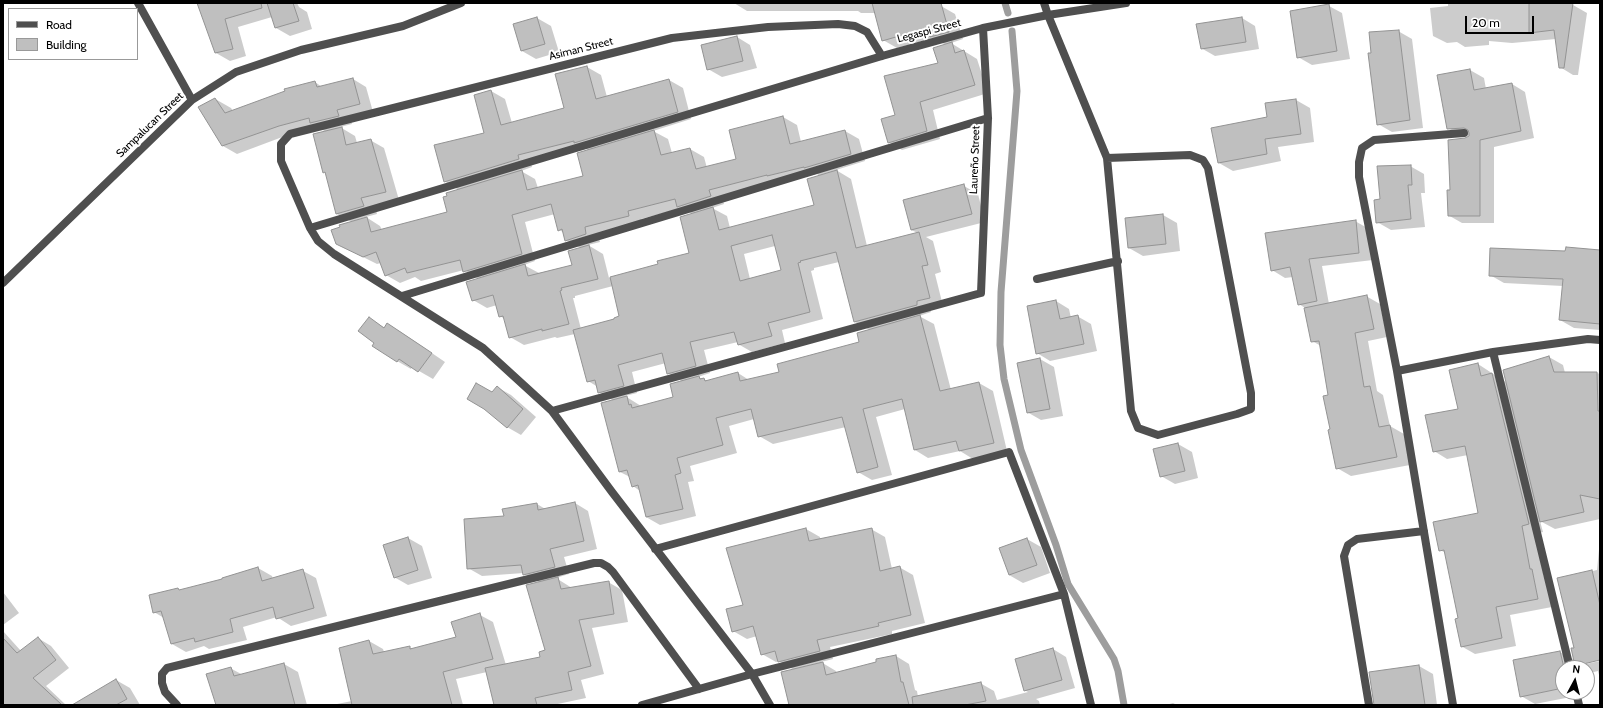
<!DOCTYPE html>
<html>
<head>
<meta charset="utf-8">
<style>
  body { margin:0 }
  #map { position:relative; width:1603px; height:708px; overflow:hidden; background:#fff; font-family:Cabin,sans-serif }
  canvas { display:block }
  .frame { position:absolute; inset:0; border:4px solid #000; pointer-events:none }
  .legend { position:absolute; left:8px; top:8px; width:130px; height:52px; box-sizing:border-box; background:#fff; border:1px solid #999; margin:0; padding:5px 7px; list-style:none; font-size:12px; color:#000 }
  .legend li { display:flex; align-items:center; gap:8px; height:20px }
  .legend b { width:20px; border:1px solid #999 }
  .north { position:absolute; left:1555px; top:660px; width:40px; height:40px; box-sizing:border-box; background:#fff; border:1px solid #999; border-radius:50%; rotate:7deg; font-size:11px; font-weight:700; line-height:16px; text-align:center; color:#000 }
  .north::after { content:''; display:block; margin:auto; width:14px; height:18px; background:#000; clip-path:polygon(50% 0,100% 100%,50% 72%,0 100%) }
  .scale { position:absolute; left:1465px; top:16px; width:69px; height:18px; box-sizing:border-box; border:2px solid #000; border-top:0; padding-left:5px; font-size:12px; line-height:14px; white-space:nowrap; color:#000; -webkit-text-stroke:3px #fff; paint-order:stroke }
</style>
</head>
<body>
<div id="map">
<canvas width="1603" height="708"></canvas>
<div class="frame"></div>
<ul class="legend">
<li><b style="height:5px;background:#4f4f4f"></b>Road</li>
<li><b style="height:11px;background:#bfbfbf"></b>Building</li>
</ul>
<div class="north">N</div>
<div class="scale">20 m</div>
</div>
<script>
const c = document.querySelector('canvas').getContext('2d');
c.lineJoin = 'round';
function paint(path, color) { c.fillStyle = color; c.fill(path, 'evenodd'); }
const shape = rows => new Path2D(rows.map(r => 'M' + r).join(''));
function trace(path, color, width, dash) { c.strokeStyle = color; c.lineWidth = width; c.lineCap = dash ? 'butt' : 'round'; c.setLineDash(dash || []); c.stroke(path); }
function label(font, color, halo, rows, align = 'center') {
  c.font = font + ' Cabin,sans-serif'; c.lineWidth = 4; c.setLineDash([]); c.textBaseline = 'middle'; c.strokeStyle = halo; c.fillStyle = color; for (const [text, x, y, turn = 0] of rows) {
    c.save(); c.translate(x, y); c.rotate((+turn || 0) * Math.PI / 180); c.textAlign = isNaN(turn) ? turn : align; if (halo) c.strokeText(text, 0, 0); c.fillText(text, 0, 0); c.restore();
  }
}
paint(shape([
  [198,3,297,3,299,7,307,12,312,29,290,36,276,28,272,17,238,27,246,56,230,61,216,53],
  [734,3,940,3,941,6,955,14,963,39,951,43,977,59,988,93,933,110,940,139,902,150,889,142,896,116,939,63,946,45,933,38,897,48,883,40,876,13,861,13,858,11,747,11],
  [1448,3,1560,3,1573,5,1587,13,1578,75,1573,75,1560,67,1556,39,1512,43,1489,41,1489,45,1465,47,1457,42,1447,43,1433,36,1430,8,1448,6],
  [1329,6,1342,13,1350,59,1312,65,1298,57],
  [537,18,551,26,559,52,536,59,522,51],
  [1242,18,1255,26,1259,49,1215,56,1201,48],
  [1398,31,1412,39,1423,128,1392,132,1378,124,1373,54],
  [737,37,750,45,757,68,722,77,708,69],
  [587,67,601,75,607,97,669,80,683,88,691,119,653,131,668,139,672,153,690,149,704,157,707,168,738,160,783,117,797,125,801,142,845,131,859,139,865,161,836,170,851,179,867,246,918,233,911,230,964,186,978,194,985,222,926,237,933,241,941,272,935,274,943,306,930,309,931,312,919,316,934,324,951,390,979,383,993,391,1007,451,973,459,960,451,928,458,915,450,905,409,876,417,892,475,872,480,858,472,846,427,773,444,759,436,754,419,729,426,737,453,690,466,694,481,688,482,696,516,660,525,646,517,640,491,633,486,630,477,620,472,614,401,599,392,598,387,588,381,575,334,557,338,555,337,524,345,510,337,505,319,500,316,497,305,487,308,473,300,479,279,464,270,421,281,415,277,400,283,386,275,381,263,377,264,351,251,352,222,337,214,327,174,324,172,326,132,318,127,293,133,237,154,223,146,200,108,217,100,231,108,233,111,315,82,322,87,353,79,366,87,373,112,350,118,352,124,340,127,355,136,357,143,370,140,384,148,399,200,375,206,377,214,366,217,380,226,382,230,449,213,459,190,444,181,485,133,491,91,505,99,512,123,565,108],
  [586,149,590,151,584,176,538,188,535,179,521,171,532,167,531,163],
  [817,174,820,176,815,206,730,228,727,216,712,208,724,204,722,198],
  [682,208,693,214,690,254,659,265,609,278,603,254,588,245,600,242,598,235,642,223,641,219],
  [555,214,559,230,565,233,566,240,581,248,573,265,539,273,524,265,535,261,525,222],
  [775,246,782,271,750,279,744,254],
  [839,262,855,322,870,330,860,342,780,372,749,380,738,373,708,381,698,377,710,373,704,350,738,342,738,344,752,352,785,343,782,330,823,319,811,271,814,270,814,268],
  [613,286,621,317,581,329,573,298,575,298,575,296],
  [666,363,668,373,683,382,674,398,641,406,625,396,637,393,632,372],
  [1470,70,1484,78,1486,89,1512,84,1525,92,1534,138,1494,147,1494,223,1462,223,1448,215,1451,191,1465,139,1471,135,1462,136,1448,128],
  [1296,100,1310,108,1314,142,1278,147,1281,161,1233,171,1219,163,1268,117],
  [1410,166,1424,174,1425,193,1421,193,1425,227,1391,230,1377,222,1381,200],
  [1163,215,1177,223,1180,251,1143,256,1129,248],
  [1355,221,1369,229,1373,260,1322,266,1329,304,1366,296,1380,304,1387,337,1368,341,1377,391,1383,395,1390,426,1404,434,1410,465,1351,476,1337,468,1332,430,1329,396,1321,346,1312,341,1305,308,1299,304,1293,277,1285,278,1272,270],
  [1600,251,1600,330,1574,328,1560,320,1563,286,1504,283,1490,275,1566,252],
  [1056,301,1069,309,1071,318,1077,316,1091,324,1097,351,1050,361,1037,353],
  [369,318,385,328,388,324,401,332,445,362,433,379,412,367,411,369,397,361,375,343],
  [1549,357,1563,365,1565,373,1597,373,1600,374,1600,519,1555,529,1540,521,1543,532,1535,534,1544,577,1546,578,1552,607,1510,615,1516,646,1475,654,1461,646,1459,619,1446,553,1440,550,1479,514,1468,455,1447,459,1434,451,1459,410,1478,364,1507,383],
  [1040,359,1054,367,1063,416,1041,420,1027,412],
  [497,387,511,395,536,417,521,435,507,427,486,409,492,393],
  [1178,444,1192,452,1198,478,1175,484,1161,476],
  [575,503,588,511,597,549,564,557,569,574,556,578,572,588,608,582,622,590,628,622,592,628,604,674,581,680,586,698,553,705,495,705,487,672,456,679,463,705,332,705,352,701,369,641,383,649,384,652,409,647,413,649,457,637,480,615,493,622,506,665,542,657,546,651,540,583,524,573,482,576,468,568,505,517,537,504,547,510],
  [806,529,820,537,820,540,871,529,885,537,892,569,899,567,913,575,925,623,892,631,892,634,830,647,833,659,821,662,836,671,837,673,878,662,896,656,909,664,915,690,917,691,918,697,980,683,994,691,997,700,1028,692,1024,690,1053,649,1066,657,1075,688,1036,699,1039,701,1040,705,790,705,794,670,779,661,776,662,762,654,757,636,747,639,733,631,744,606],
  [408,538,422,546,432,578,408,585,394,577],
  [1027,539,1041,547,1050,573,1023,583,1009,575],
  [1600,539,1600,679,1598,671,1590,673,1587,671,1587,668,1581,668,1575,664,1576,668,1563,668,1563,692,1576,692,1576,696,1535,704,1521,696,1560,652,1575,660,1575,649,1558,579,1597,570],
  [1599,659,1600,661,1586,664,1586,662],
  [258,568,272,576,273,579,303,571,316,578,327,616,291,626,277,617,243,627,247,640,209,649,204,646,186,652,172,644,164,618,154,612,178,589,180,591,223,580],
  [3,592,19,613,3,625],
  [3,631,21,651,38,638,51,646,69,668,46,686,66,705,3,705],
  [284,664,298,672,307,705,218,705,230,668,243,675],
  [1419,666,1433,674,1437,705,1375,705],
  [116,680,130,688,140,705,74,705],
  [1173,703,1177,705,1166,705]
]), '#0003');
trace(shape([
  [1005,3,1008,13],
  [1012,31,1017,91,1001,292,1000,345,1004,379,1021,450,1056,545,1068,584,1114,659,1118,671,1124,705]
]), '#9d9d9d', 7);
const building = shape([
  [197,3,261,3,262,8,225,19,233,49,215,53,197,3],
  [267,3,293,3,299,21,275,28,267,3],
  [872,3,941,3,949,32,930,37,927,28,882,41,872,3],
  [1529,3,1573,3,1564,68,1559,68,1554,30,1529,33,1529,3],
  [1329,4,1337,51,1297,58,1290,11,1329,4],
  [537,17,545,44,521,51,513,24,537,17],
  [1242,17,1246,42,1201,49,1196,24,1242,17],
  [1399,30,1410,120,1377,125,1368,53,1371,53,1369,32,1399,30],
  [737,36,743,61,707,70,701,45,737,36],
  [952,42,955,53,964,50,975,85,920,102,927,131,888,143,881,119,895,115,884,76,938,63,933,48,952,42],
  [587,66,596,99,669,79,678,112,574,143,574,141,518,155,519,159,444,182,434,145,484,133,474,95,491,90,501,125,564,108,555,74,587,66],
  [1470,69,1474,90,1512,83,1521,131,1480,140,1480,216,1448,216,1447,190,1450,190,1448,140,1465,138,1469,136,1469,133,1468,130,1464,128,1447,129,1437,75,1470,69],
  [353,78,360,104,337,110,339,116,310,123,309,118,279,126,222,146,198,107,215,98,225,113,285,91,284,89,315,81,317,87,353,78],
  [1296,99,1301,134,1265,139,1267,154,1218,163,1211,128,1267,117,1265,103,1296,99],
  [783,116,790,144,845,130,851,154,804,168,804,167,767,176,767,175,709,190,711,196,677,207,675,199,628,211,629,216,585,227,586,234,565,241,562,229,558,231,551,204,512,215,522,254,463,272,460,260,407,273,405,268,385,276,376,252,363,257,336,244,331,230,340,227,339,225,367,217,371,232,447,212,443,197,447,196,446,193,522,170,527,190,583,176,577,153,654,130,661,155,690,148,696,169,736,159,729,130,783,116],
  [342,127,346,145,371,139,386,192,361,198,364,206,336,214,325,172,323,173,313,134,342,127],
  [1411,165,1412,185,1408,185,1411,219,1376,223,1374,200,1380,199,1377,166,1411,165],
  [837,170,856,248,919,232,928,265,922,266,930,298,917,301,917,305,854,322,836,252,800,261,801,262,798,263,810,312,768,323,772,336,738,345,734,332,690,342,696,366,667,374,662,353,618,365,624,386,598,393,595,380,587,382,573,330,614,319,614,318,619,316,610,277,658,264,657,261,689,253,680,217,713,207,719,230,814,205,807,179,837,170],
  [772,235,781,270,740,281,731,246,772,235],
  [964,184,972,214,911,230,903,200,964,184],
  [1163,214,1166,244,1128,248,1125,218,1163,214],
  [1356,220,1359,253,1309,259,1317,301,1298,305,1290,267,1271,271,1265,233,1356,220],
  [589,245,598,279,561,288,562,290,560,291,569,324,542,331,542,329,509,338,503,316,499,317,493,295,472,301,466,282,525,264,528,276,572,265,568,251,589,245],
  [1566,247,1600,250,1600,324,1559,320,1563,279,1489,276,1490,248,1565,251,1566,247],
  [1367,295,1374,329,1355,333,1364,387,1370,386,1379,427,1390,425,1397,457,1336,469,1328,430,1330,429,1323,396,1328,395,1319,341,1311,342,1304,308,1367,295],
  [1056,300,1060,319,1078,315,1084,344,1036,354,1027,306,1056,300],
  [920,315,940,391,979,382,994,443,959,451,956,441,914,450,902,399,863,409,878,467,857,473,842,417,758,437,751,409,716,418,723,445,677,458,681,473,675,475,683,509,646,517,638,485,632,487,627,470,619,472,601,403,627,396,629,405,631,404,632,408,673,397,670,384,699,376,700,379,704,378,705,381,738,372,740,381,779,372,777,364,859,342,857,333,920,315],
  [369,317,384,328,387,323,432,353,418,372,399,359,397,362,372,346,374,343,358,331,369,317],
  [1549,356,1554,372,1597,372,1598,411,1600,411,1600,499,1580,495,1584,512,1540,522,1503,370,1549,356],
  [1040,358,1050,409,1027,413,1017,363,1040,358],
  [1478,363,1481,376,1492,373,1529,524,1522,526,1530,569,1532,569,1538,599,1496,607,1502,638,1461,647,1455,619,1458,618,1444,550,1439,551,1433,522,1478,513,1465,446,1433,452,1425,415,1458,409,1449,370,1478,363],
  [476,383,492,392,497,386,523,409,507,428,484,409,467,399,476,383],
  [1178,443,1185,471,1160,477,1153,449,1178,443],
  [575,502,584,541,550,549,555,567,523,575,521,565,467,569,464,519,504,516,502,509,537,503,538,510,575,502],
  [806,528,809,541,872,528,880,571,900,566,911,615,878,623,879,626,817,640,820,651,778,662,775,651,761,655,753,626,732,632,726,609,743,605,726,548,806,528],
  [408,537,418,570,394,578,383,545,408,537],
  [1027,538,1037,565,1009,575,999,548,1027,538],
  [258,567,262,581,303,569,314,608,276,619,273,607,230,619,233,632,195,642,194,638,171,644,161,611,153,613,149,595,178,588,179,590,222,579,222,578,258,567],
  [1592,570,1600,605,1600,660,1575,666,1571,648,1574,648,1557,578,1592,570],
  [558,577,561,589,609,581,614,614,579,620,591,666,568,672,572,690,535,698,537,705,494,705,485,668,540,657,539,652,545,650,526,585,558,577],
  [480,613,493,659,443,672,452,705,352,705,339,648,369,640,373,654,410,646,410,649,456,637,451,622,480,613],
  [38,637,56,660,33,678,62,705,3,705,3,638,17,653,38,637],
  [1053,648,1062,680,1024,691,1015,659,1053,648],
  [1560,651,1564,668,1559,669,1563,688,1520,697,1513,660,1560,651],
  [896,655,901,682,903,682,909,705,789,705,781,672,823,662,826,675,876,662,876,659,896,655],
  [284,663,295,705,216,705,206,674,231,667,234,676,284,663],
  [1419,665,1425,705,1374,705,1369,672,1419,665],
  [116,679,127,699,116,705,72,705,116,679],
  [981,682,986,701,965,705,913,705,912,697,981,682]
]);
paint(building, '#bfbfbf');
trace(building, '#939393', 1);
trace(shape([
  [310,228,882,56,983,28,1048,15,1107,158,1131,411,1138,428,1158,435,1237,414,1251,409,1251,393,1208,168,1203,160,1190,155,1107,158],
  [1037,279,1118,261],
  [402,296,988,118],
  [1493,352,1570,668],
  [1397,371,1493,352,1588,339,1600,340],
  [552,411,981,293,988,118,983,28],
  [655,549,1009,452,1064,594,1091,705],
  [1576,692,1579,705],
  [177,705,165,692,162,683,162,674,167,668,594,563,601,563,608,567,613,572,699,689],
  [642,705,752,674,1064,594],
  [770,705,752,674,612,492,552,411,483,348,334,254,318,241,310,228,281,161,281,144,290,134,672,38,768,27,838,24,855,26,867,32,882,56],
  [1369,705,1344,556,1348,545,1357,539,1424,531],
  [1453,705,1397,371,1359,177,1359,162,1362,148,1374,140,1464,133]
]), '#4f4f4f', 8);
trace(shape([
  [138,3,192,100],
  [1044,3,1048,15,1126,3],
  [3,283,192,100,236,72,301,50,403,26,461,3]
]), '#4f4f4f', 8);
label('11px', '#000', '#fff', [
  ["Legaspi Street",929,31,-15],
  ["Asiman Street",581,49,-14],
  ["Sampalucan Street",150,125,-44],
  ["Laureño Street",975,160,-88]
]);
</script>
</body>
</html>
